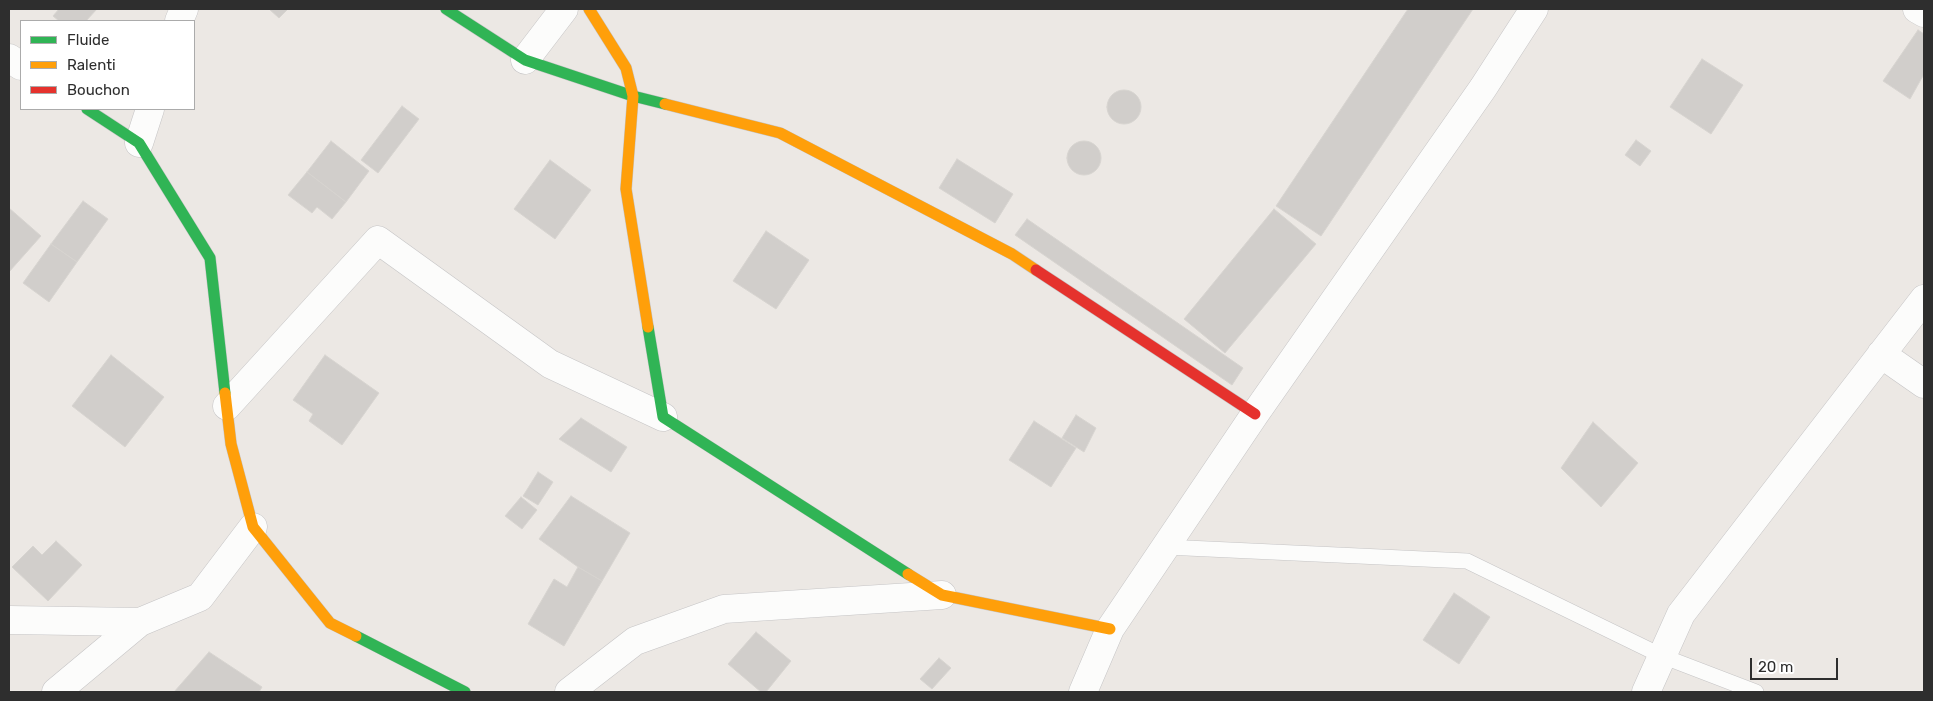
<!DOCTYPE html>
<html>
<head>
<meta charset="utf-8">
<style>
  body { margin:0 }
  #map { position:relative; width:1933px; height:701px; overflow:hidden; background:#ece8e4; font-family:Rubik,sans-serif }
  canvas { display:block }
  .frame { position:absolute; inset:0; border:10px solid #2e2e2e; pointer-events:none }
  .legend { position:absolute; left:20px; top:20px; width:175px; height:90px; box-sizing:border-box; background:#fff; border:1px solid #ababab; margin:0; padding:6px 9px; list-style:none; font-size:15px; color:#2e2e2e }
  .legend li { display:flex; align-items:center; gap:10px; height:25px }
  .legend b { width:25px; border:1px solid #ababab }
  .scale { position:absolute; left:1750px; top:658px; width:88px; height:22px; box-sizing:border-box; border:2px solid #2e2e2e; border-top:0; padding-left:6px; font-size:15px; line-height:18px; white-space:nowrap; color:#2e2e2e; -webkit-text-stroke:4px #fff; paint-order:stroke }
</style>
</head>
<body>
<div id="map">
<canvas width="1933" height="701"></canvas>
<div class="frame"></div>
<ul class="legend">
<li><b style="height:6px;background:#30b455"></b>Fluide</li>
<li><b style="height:6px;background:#ff9f0a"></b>Ralenti</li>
<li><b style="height:6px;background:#e5322d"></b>Bouchon</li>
</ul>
<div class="scale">20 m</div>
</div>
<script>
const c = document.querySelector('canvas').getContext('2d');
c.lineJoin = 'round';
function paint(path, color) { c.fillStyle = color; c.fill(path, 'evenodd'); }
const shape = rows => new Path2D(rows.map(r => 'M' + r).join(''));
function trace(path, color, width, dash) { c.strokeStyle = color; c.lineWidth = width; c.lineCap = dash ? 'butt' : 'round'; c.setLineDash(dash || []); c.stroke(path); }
const building = shape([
  [59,9,97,9,86,21,59,21,53,16,59,9],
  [269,9,288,9,279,18,269,9],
  [1408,9,1473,9,1321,236,1276,206,1408,9],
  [1918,30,1924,34,1924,74,1910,99,1883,81,1918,30],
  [1702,59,1743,85,1711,134,1670,107,1702,59],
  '1107 107a17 17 0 1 1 34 0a17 17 0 1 1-34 0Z',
  [402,106,419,119,378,173,361,160,402,106],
  [1636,140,1651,151,1640,166,1625,155,1636,140],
  [331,141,369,171,346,202,307,172,331,141],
  '1067 158a17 17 0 1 1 34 0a17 17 0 1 1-34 0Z',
  [957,159,1013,194,995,223,939,188,957,159],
  [550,160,591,190,555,239,514,209,550,160],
  [307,172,346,202,332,219,317,207,312,213,288,195,307,172],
  [83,201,108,219,77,262,51,244,83,201],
  [9,208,41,236,9,272,9,208],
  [1274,209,1316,244,1225,353,1184,319,1274,209],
  [1027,219,1243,368,1232,385,1015,235,1027,219],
  [766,231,809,260,776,309,733,281,766,231],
  [51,244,77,262,49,302,23,283,51,244],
  [111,355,164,397,125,447,72,406,111,355],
  [325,355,379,393,342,445,309,421,313,414,293,400,325,355],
  [1076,415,1096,428,1084,452,1062,438,1076,415],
  [581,418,627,447,611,472,559,439,581,418],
  [1034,421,1076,448,1051,487,1009,460,1034,421],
  [1593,422,1638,463,1601,507,1561,468,1593,422],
  [538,472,553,482,538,505,523,496,538,472],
  [571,496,630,533,602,581,578,567,539,539,571,496],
  [521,497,537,510,522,529,505,516,521,497],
  [56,541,82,565,48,601,12,567,33,546,42,555,56,541],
  [578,567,602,581,564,646,528,624,554,579,567,587,578,567],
  [1454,593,1490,617,1459,664,1423,640,1454,593],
  [756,632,791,661,766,692,761,692,728,664,756,632],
  [209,652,262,687,259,692,174,692,209,652],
  [939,658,951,668,932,689,920,679,939,658]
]);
paint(building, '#d1cecb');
trace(building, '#d7d4d0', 1);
const lane = shape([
  [1165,547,1467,561,1662,656,1756,692]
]);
const street = shape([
  [1917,9,1924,13],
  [179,21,184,9],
  [9,58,21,66],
  [525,60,564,9],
  [139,143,150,109],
  [1881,354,1924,384],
  [227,406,378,240,550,364,663,417],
  [9,620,140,622,200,597,253,527],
  [56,692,140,622],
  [569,692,635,641,724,609,942,595],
  [1083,692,1110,629,1255,414,1483,88,1534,9],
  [1646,692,1681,614,1924,299]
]);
const fast = shape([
  [446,9,525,60,633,96,665,104],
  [87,109,139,143,210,258,225,393],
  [648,327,663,417,908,574],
  [356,636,465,692]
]);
const slow = shape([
  [589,9,626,68,633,96,626,189,648,327],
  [665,104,780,133,1012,254,1036,270],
  [225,393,231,444,253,527,330,623,356,636],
  [908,574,942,595,1110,629]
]);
const jam = shape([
  [1036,270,1255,414]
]);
trace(lane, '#c5c4c5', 16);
trace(street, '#c5c4c5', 29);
trace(fast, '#c5c4c5', 12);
trace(slow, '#c5c4c5', 12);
trace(jam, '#c5c4c5', 12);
trace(lane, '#fcfcfb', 15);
trace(street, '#fcfcfb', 28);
trace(fast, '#30b455', 11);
trace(slow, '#ff9f0a', 11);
trace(jam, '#e5322d', 11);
</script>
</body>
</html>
